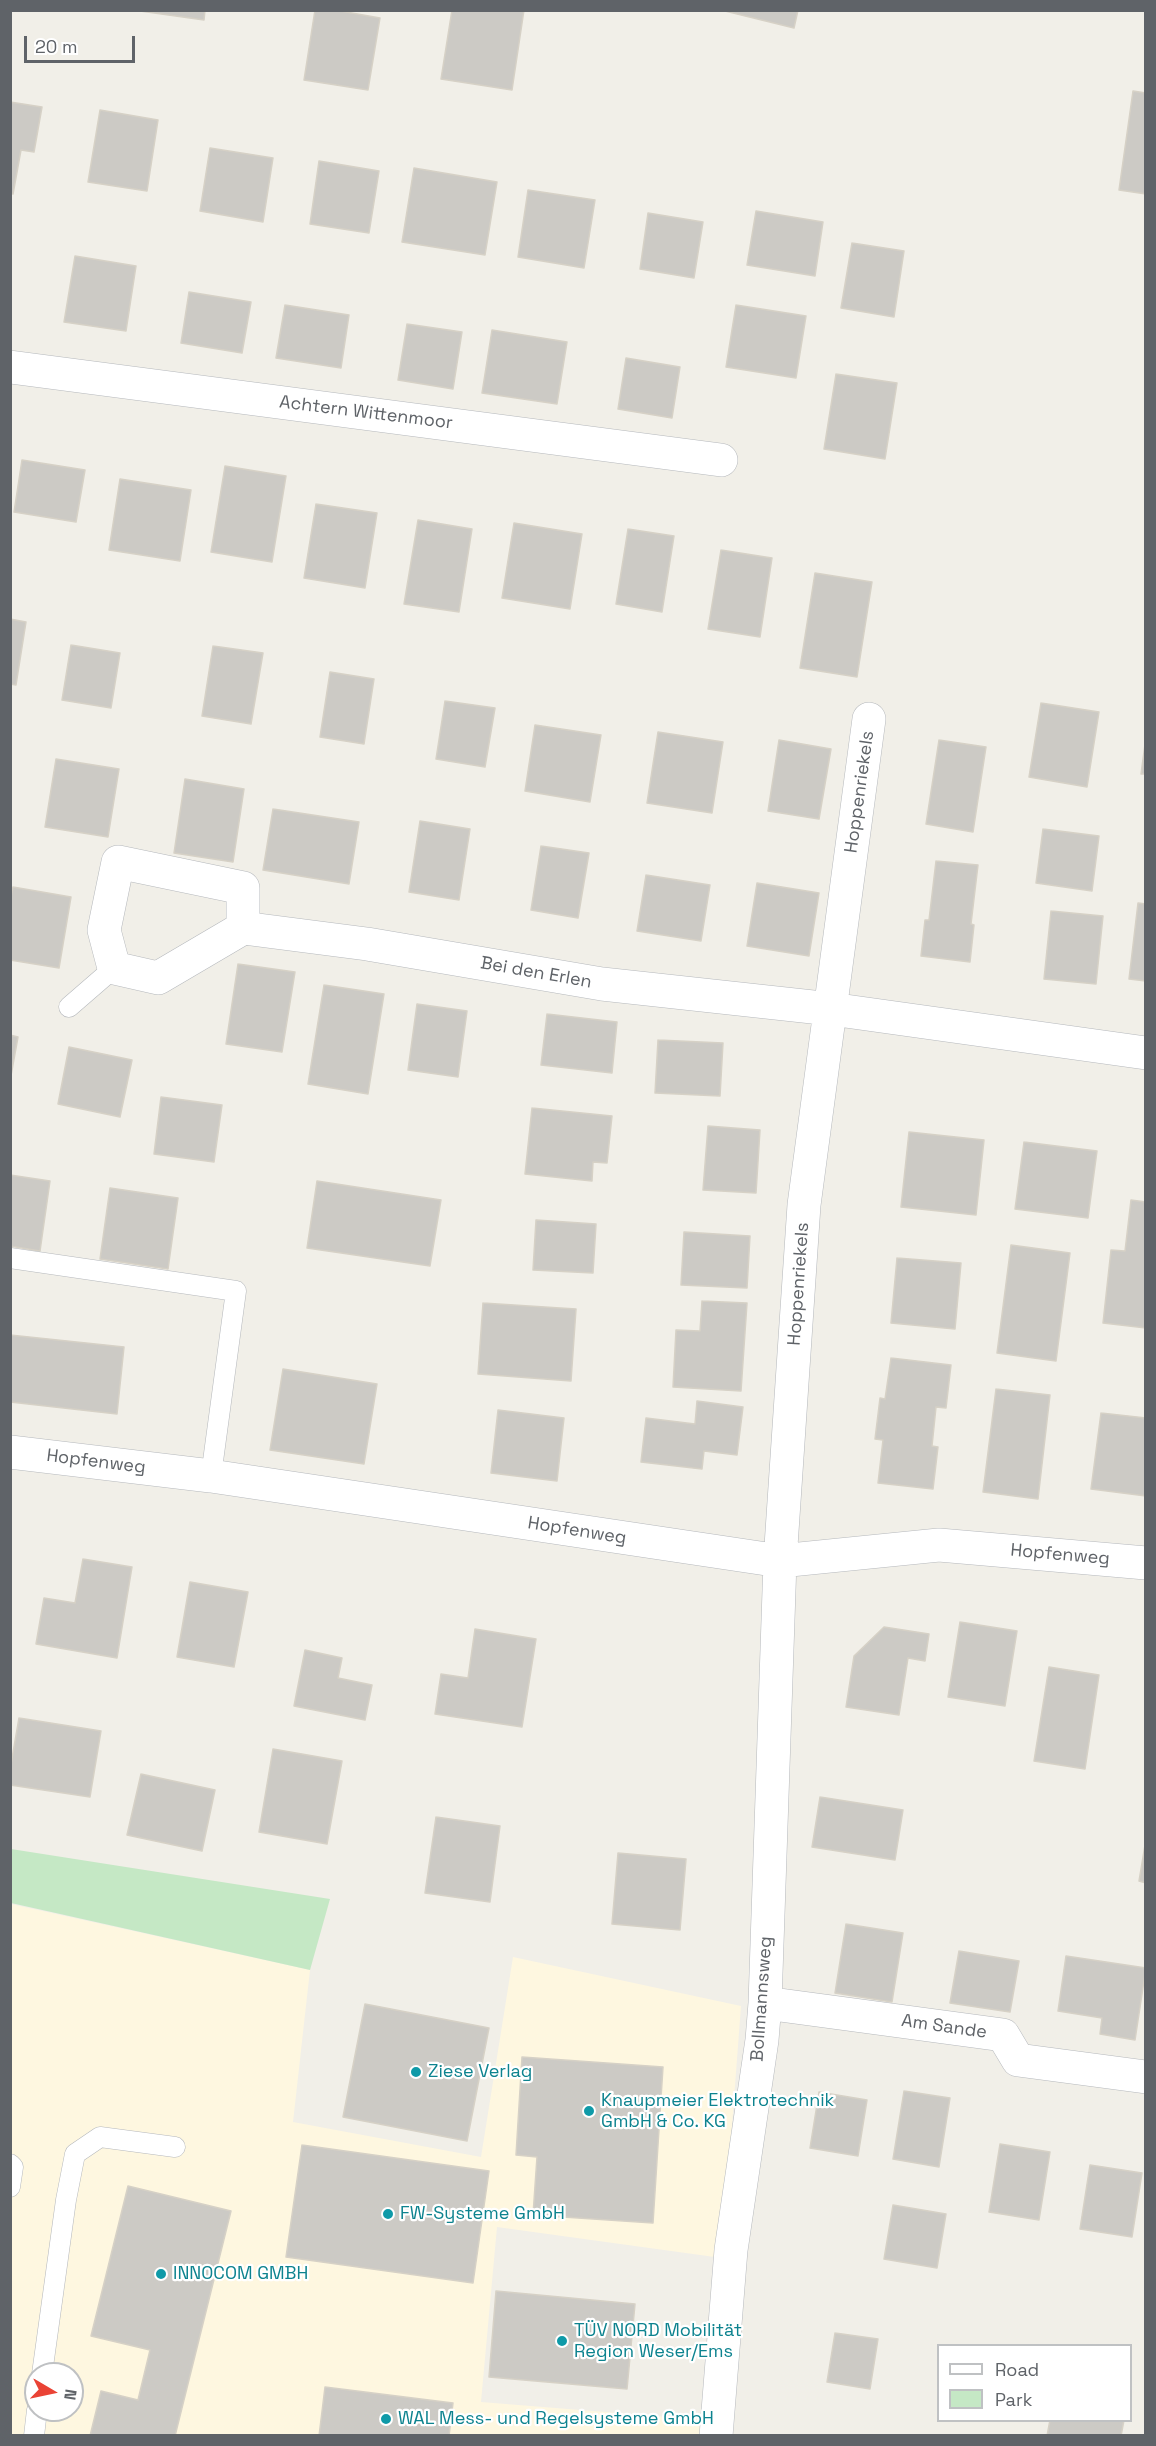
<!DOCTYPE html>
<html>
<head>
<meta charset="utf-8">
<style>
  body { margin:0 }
  #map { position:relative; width:1156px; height:2446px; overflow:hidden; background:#f1efe8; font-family:"Space Grotesk",sans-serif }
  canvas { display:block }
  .frame { position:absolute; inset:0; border:12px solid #5f6368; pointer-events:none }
  .legend { position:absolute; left:937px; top:2344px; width:195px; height:78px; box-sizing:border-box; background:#fff; border:2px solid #bfc1c3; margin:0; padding:8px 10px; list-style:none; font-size:18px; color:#5f6368 }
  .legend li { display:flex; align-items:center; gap:12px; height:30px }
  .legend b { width:30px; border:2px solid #bfc1c3 }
  .north { position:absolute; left:24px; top:2362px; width:60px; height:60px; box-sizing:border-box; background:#fff; border:2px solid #bfc1c3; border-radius:50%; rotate:99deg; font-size:16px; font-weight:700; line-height:24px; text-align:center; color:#5f6368 }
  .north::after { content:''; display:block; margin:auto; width:21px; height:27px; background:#ea4335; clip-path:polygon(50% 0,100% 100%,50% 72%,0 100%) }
  .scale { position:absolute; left:24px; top:36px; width:111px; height:27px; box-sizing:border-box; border:3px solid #5f6368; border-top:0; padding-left:8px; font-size:18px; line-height:21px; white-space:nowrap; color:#5f6368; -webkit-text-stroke:4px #fff; paint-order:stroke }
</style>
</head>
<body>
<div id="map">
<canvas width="1156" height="2446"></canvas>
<div class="frame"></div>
<ul class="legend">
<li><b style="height:8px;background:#fff"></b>Road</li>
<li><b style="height:16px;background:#c5e8c5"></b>Park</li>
</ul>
<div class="north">N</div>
<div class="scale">20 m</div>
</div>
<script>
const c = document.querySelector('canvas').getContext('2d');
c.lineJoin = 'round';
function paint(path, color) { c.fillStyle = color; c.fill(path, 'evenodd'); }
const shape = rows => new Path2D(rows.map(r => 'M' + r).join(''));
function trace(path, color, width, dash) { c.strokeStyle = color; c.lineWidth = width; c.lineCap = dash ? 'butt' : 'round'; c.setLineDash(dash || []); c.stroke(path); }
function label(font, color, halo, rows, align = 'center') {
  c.font = font + ' "Space Grotesk",sans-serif'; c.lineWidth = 4.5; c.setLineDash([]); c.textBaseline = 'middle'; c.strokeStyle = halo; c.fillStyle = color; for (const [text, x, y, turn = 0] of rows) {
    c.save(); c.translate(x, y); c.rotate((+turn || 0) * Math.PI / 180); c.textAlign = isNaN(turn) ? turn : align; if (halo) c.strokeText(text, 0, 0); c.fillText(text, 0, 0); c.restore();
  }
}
paint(shape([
  [11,1904,310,1970,293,2122,481,2157,513,1957,741,2006,722,2258,497,2227,481,2402,717,2421,716,2435,11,2436],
  [36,2374,72,2374,72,2410,36,2410]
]), '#fef7e0');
paint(shape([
  [10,1849,11,1849,330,1899,310,1970,11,1903]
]), '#c5e8c5');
const building = shape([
  [133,10,205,10,204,20,133,10],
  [315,10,335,10,380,18,368,90,304,80,315,10],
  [452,10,524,10,512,90,441,79,452,10],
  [721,10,798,10,794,28,721,10],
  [1133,91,1146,93,1146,194,1119,190,1133,91],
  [10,102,42,107,34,152,21,150,13,194,10,193,10,102],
  [100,110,158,120,147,191,88,182,100,110],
  [210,148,273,158,263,222,200,211,210,148],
  [319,161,379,171,369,233,310,224,319,161],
  [414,168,497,182,485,255,402,242,414,168],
  [528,190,595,200,584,268,518,257,528,190],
  [756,211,823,222,815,276,747,265,756,211],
  [648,213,703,222,694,278,640,269,648,213],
  [852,243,904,251,894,317,841,308,852,243],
  [75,256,136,266,126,331,64,322,75,256],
  [189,292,251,302,242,353,181,343,189,292],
  [285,305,349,315,341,368,276,358,285,305],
  [736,305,806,316,796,378,726,367,736,305],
  [407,324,462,332,453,389,398,380,407,324],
  [492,330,567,342,557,404,482,393,492,330],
  [626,358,680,367,672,418,618,409,626,358],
  [836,374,897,383,885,459,824,449,836,374],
  [22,460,85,470,76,522,14,512,22,460],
  [225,466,286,476,272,562,211,552,225,466],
  [120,479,191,490,180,561,109,550,120,479],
  [316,504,377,513,365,588,304,578,316,504],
  [418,520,472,529,459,612,404,604,418,520],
  [514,523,582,534,570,609,502,598,514,523],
  [628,529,674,536,662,612,616,604,628,529],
  [721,550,772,558,760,637,708,629,721,550],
  [815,573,872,582,857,677,800,668,815,573],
  [10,619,26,622,16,685,10,684,10,619],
  [71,645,120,653,111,708,62,700,71,645],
  [213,646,263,653,251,724,202,716,213,646],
  [330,672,374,679,364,744,320,737,330,672],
  [445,701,495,708,485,767,436,759,445,701],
  [1041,703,1099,712,1087,787,1029,777,1041,703],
  [535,725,601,735,590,802,525,791,535,725],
  [658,732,723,742,712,813,647,803,658,732],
  [1146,737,1146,774,1141,774,1146,737],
  [779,740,831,749,819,819,768,811,779,740],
  [939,740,986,747,973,832,926,824,939,740],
  [56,759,119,769,108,837,45,827,56,759],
  [185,779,244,789,233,862,174,853,185,779],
  [273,809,359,822,349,884,263,870,273,809],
  [420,821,470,829,459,900,409,892,420,821],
  [1043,829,1099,836,1092,891,1036,883,1043,829],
  [541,846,589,853,578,918,531,910,541,846],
  [936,861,978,865,971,924,974,925,970,962,921,956,925,920,929,920,936,861],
  [646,875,710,885,701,941,637,931,646,875],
  [757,883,819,893,809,956,747,946,757,883],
  [13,887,71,897,59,968,10,960,10,901,13,887],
  [1138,903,1146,904,1146,981,1129,979,1138,903],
  [1051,911,1103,916,1096,984,1044,979,1051,911],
  [238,964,295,972,282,1052,226,1044,238,964],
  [324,985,384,994,368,1094,308,1084,324,985],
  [417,1004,467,1011,458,1077,408,1070,417,1004],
  [547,1014,617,1022,612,1073,541,1065,547,1014],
  [10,1035,18,1037,10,1081,10,1035],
  [658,1040,723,1043,720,1096,655,1093,658,1040],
  [69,1047,132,1060,120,1117,58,1104,69,1047],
  [161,1097,222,1105,214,1162,154,1154,161,1097],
  [532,1108,612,1116,607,1163,593,1162,592,1181,525,1174,532,1108],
  [708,1126,760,1130,756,1193,703,1190,708,1126],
  [909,1132,984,1140,976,1215,901,1207,909,1132],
  [1024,1142,1097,1151,1088,1218,1015,1209,1024,1142],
  [10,1175,50,1181,40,1251,10,1246,10,1175],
  [317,1181,441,1200,430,1266,307,1248,317,1181],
  [110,1188,178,1198,168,1269,100,1259,110,1188],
  [1131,1200,1146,1202,1146,1328,1103,1323,1111,1250,1125,1251,1131,1200],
  [536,1220,596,1224,593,1273,533,1270,536,1220],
  [684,1232,750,1236,747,1288,681,1285,684,1232],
  [1011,1245,1070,1253,1056,1361,997,1353,1011,1245],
  [897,1258,961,1263,955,1329,891,1323,897,1258],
  [702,1301,747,1303,741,1391,673,1387,676,1330,700,1331,702,1301],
  [483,1303,576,1309,571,1381,478,1374,483,1303],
  [10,1335,124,1347,117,1414,10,1402,10,1335],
  [891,1358,951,1365,946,1408,936,1407,932,1446,938,1447,933,1489,878,1483,883,1440,875,1439,880,1398,885,1399,891,1358],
  [283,1369,377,1384,364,1464,270,1450,283,1369],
  [996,1389,1050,1395,1038,1499,983,1492,996,1389],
  [697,1401,743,1407,737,1455,704,1451,702,1469,641,1462,646,1418,695,1424,697,1401],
  [498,1410,564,1418,557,1481,491,1473,498,1410],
  [1101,1413,1146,1418,1146,1496,1091,1489,1101,1413],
  [83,1559,132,1567,117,1658,36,1644,44,1598,75,1603,83,1559],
  [190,1582,248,1592,234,1667,177,1657,190,1582],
  [960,1622,1017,1631,1005,1706,948,1697,960,1622],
  [884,1627,929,1634,925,1661,908,1658,899,1715,846,1707,854,1656,884,1627],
  [475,1629,536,1639,522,1727,435,1714,441,1674,468,1678,475,1629],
  [305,1650,342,1658,338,1678,372,1685,365,1720,294,1706,305,1650],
  [1049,1667,1099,1675,1085,1769,1034,1761,1049,1667],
  [19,1718,101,1731,90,1797,10,1785,10,1770,19,1718],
  [273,1749,342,1761,327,1844,259,1832,273,1749],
  [141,1774,215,1790,202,1851,127,1835,141,1774],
  [820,1797,903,1810,895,1860,812,1847,820,1797],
  [436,1817,500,1826,490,1902,425,1893,436,1817],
  [1146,1839,1146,1883,1139,1881,1146,1839],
  [618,1853,686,1859,680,1930,612,1924,618,1853],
  [846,1924,903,1933,892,2002,835,1993,846,1924],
  [959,1951,1019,1961,1010,2012,950,2003,959,1951],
  [1066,1956,1146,1968,1135,2040,1100,2034,1102,2018,1058,2011,1066,1956],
  [365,2004,489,2028,467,2141,343,2117,365,2004],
  [522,2057,663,2067,653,2223,533,2215,537,2157,516,2155,522,2057],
  [904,2091,950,2098,939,2167,893,2159,904,2091],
  [819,2092,867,2100,858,2156,810,2148,819,2092],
  [1000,2144,1050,2152,1039,2220,989,2212,1000,2144],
  [302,2145,489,2171,473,2283,286,2257,302,2145],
  [1090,2165,1142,2173,1132,2237,1080,2229,1090,2165],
  [128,2186,231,2211,175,2436,90,2436,101,2391,138,2400,150,2350,91,2336,128,2186],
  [893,2205,946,2214,937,2268,884,2259,893,2205],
  [496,2291,635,2304,627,2389,489,2377,496,2291],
  [835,2333,878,2339,870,2389,827,2382,835,2333],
  [325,2387,453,2403,449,2436,319,2436,325,2387],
  [1050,2420,1124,2420,1121,2436,1047,2436,1050,2420]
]);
paint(building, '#cccac5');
trace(building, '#d6d1c6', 1.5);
const service = shape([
  [69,1007,114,968],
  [10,1258,236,1291,211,1476],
  [10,2164,13,2167,10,2187],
  [42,2374,66,2200,75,2154,100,2137,175,2147],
  [34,2436,37,2410]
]);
const minor = shape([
  [10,367,721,460],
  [243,928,158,978,114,968,104,930,118,862,243,888,243,928,367,944,602,984,831,1009,1146,1053],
  [10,1452,211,1476,780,1561,939,1545,1146,1563],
  [765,2003,1003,2035,1018,2060,1146,2077],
  [716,2436,731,2250,762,2040,765,2003,780,1561,804,1205,869,719]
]);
trace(service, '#b5b8bc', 21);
trace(minor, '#b5b8bc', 34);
trace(service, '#fff', 20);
trace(minor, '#fff', 33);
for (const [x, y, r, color] of [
  [416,2072,6,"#0f9aa8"],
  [589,2111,6,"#0f9aa8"],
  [388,2214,6,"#0f9aa8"],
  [161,2274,6,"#0f9aa8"],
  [562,2341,6,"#0f9aa8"],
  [386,2419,6,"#0f9aa8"]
]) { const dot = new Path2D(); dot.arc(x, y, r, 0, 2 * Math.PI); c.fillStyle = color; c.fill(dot); trace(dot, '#fff', 2); }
label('18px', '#5f6368', '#fff', [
  ["Achtern Wittenmoor",366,413,7],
  ["Hoppenriekels",860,792,-82],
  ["Bei den Erlen",536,973,10],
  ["Hoppenriekels",799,1284,-86],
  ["Hopfenweg",96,1462,7],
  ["Hopfenweg",577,1531,9],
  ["Hopfenweg",1060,1555,5],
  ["Bollmannsweg",762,1999,-86],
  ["Am Sande",944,2027,8]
]);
label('18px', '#0d838f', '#fff', [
  ["Ziese Verlag",428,2072],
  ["Knaupmeier Elektrotechnik",601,2101],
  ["GmbH & Co. KG",601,2122],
  ["FW-Systeme GmbH",400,2214],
  ["INNOCOM GMBH",173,2274],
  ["TÜV NORD Mobilität",574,2331],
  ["Region Weser/Ems",574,2352],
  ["WAL Mess- und Regelsysteme GmbH",398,2419]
], 'left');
</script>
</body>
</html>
